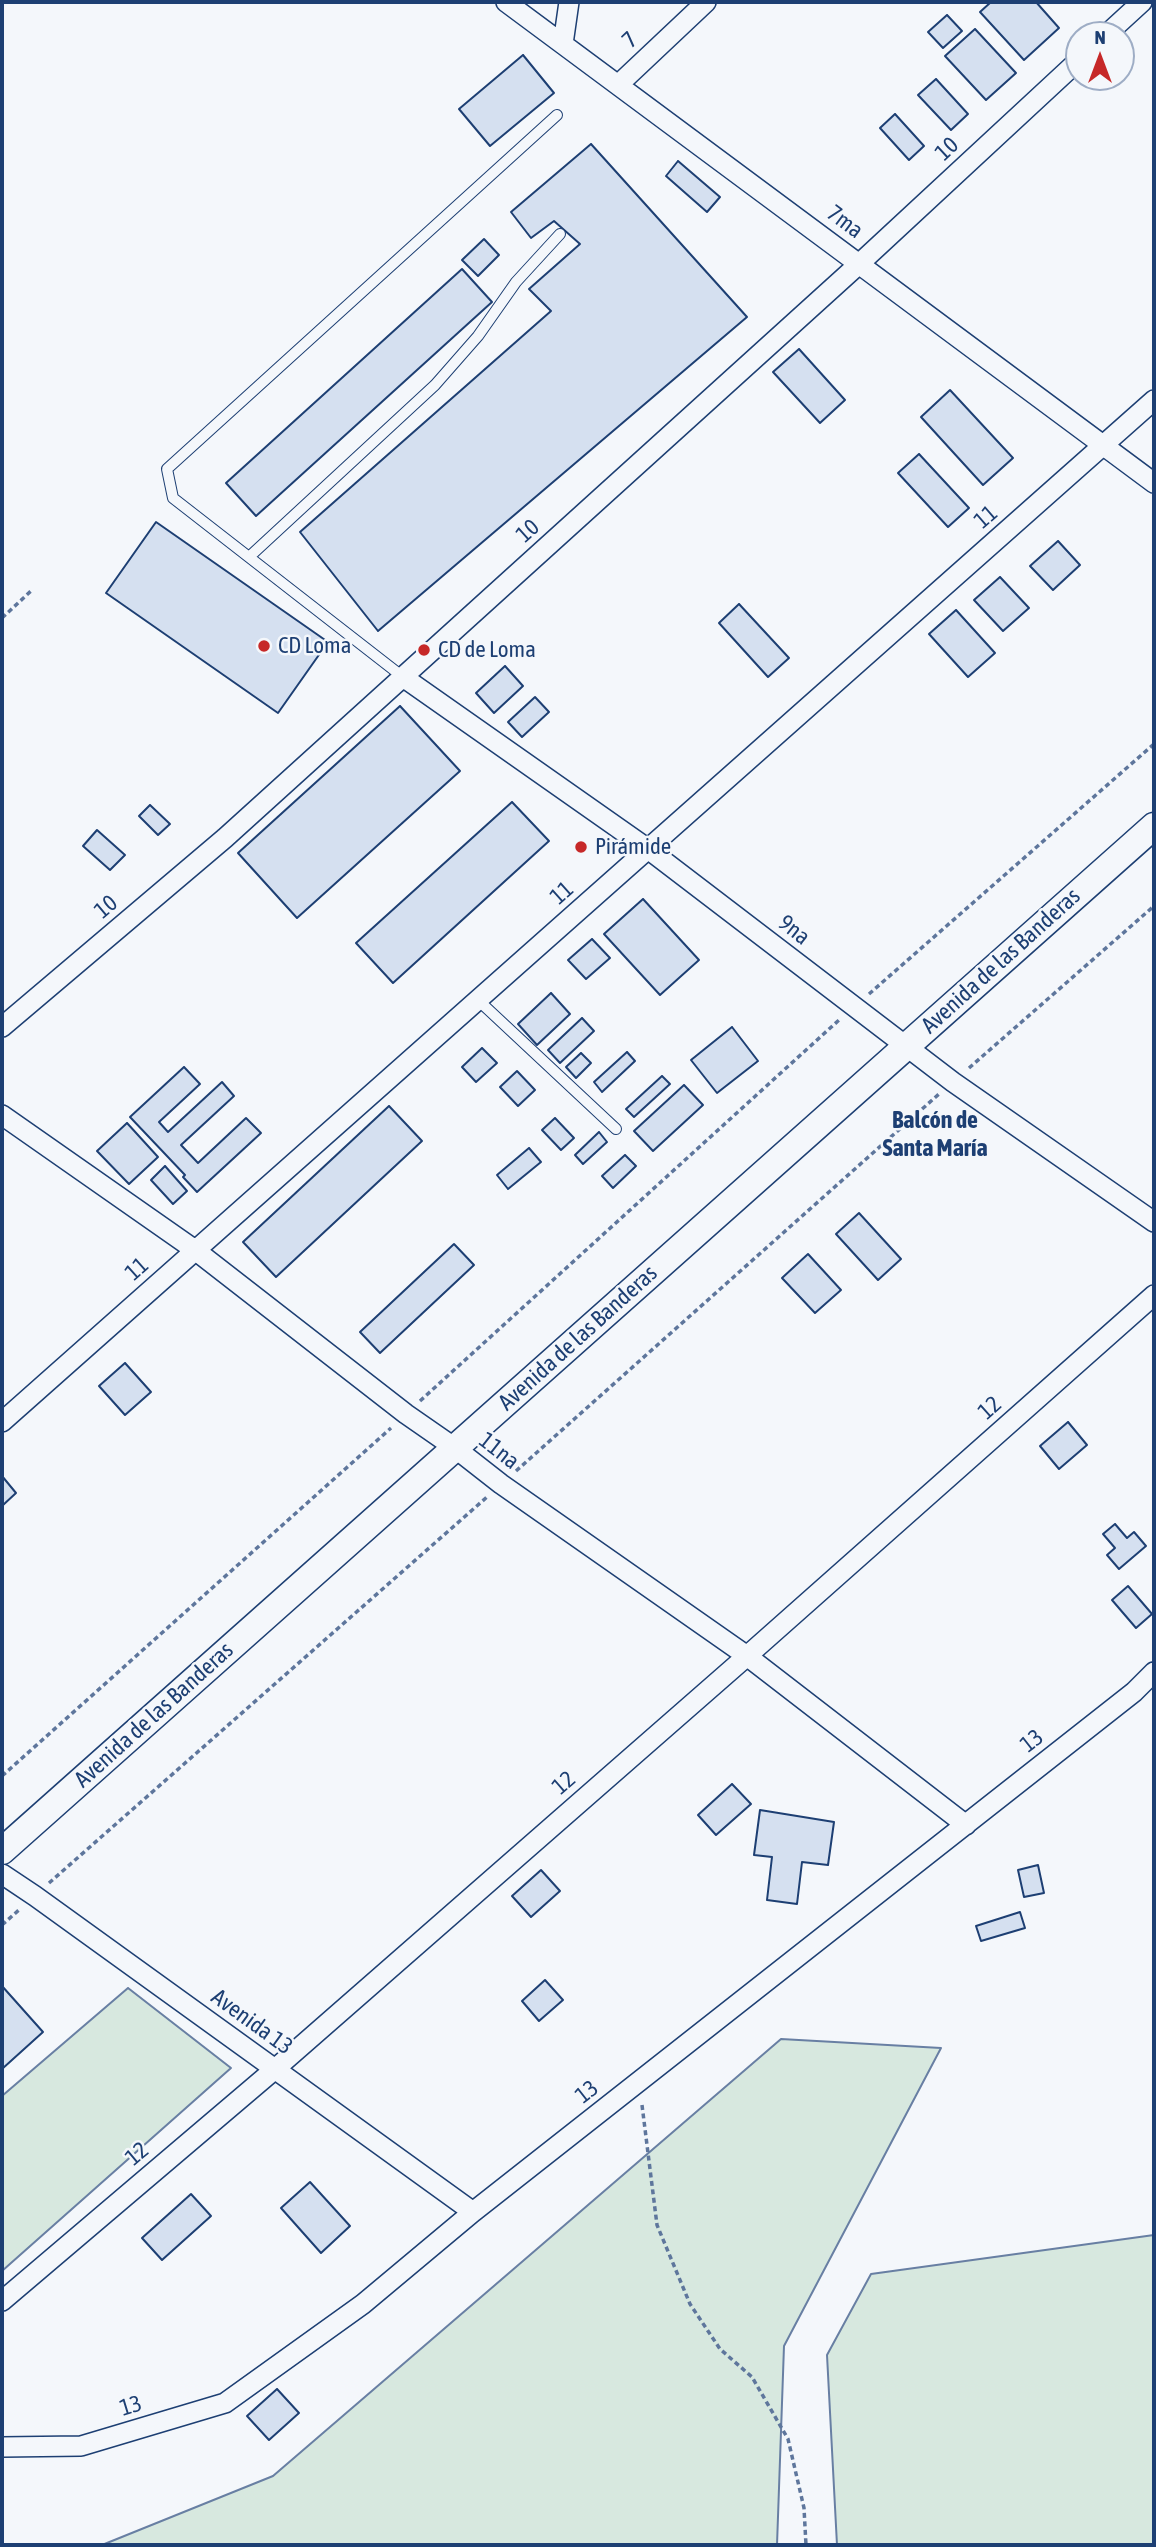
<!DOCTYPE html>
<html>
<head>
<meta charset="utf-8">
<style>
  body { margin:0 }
  #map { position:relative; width:1156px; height:2547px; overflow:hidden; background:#f4f7fb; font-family:"Asap Condensed",sans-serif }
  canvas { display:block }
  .frame { position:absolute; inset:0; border:4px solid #1d3f73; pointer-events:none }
  .north { position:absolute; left:1065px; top:21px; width:70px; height:70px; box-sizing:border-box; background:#f4f7fb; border:2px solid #9eadc5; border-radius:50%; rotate:0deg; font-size:19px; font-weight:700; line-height:28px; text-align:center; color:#1d3f73 }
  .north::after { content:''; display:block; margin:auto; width:24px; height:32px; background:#c62828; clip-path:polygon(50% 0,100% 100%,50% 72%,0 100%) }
</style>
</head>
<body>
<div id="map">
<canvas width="1156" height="2547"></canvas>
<div class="frame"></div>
<div class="north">N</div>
</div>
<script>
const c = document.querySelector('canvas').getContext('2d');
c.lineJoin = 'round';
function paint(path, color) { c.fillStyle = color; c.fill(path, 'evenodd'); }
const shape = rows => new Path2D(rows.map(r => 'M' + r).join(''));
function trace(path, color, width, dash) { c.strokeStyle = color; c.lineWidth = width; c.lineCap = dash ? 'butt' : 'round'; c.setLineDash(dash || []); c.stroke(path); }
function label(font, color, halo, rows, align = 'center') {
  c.font = font + ' "Asap Condensed",sans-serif'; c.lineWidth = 5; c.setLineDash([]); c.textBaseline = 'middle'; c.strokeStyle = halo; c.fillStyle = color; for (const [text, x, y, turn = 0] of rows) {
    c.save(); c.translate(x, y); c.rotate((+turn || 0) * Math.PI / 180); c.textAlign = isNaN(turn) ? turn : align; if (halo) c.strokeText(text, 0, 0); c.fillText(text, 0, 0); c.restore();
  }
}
const green = shape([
  [128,1988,231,2068,2,2271,2,2096,128,1988],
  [781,2039,941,2048,784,2346,777,2545,102,2545,273,2476,781,2039],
  [1154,2235,1154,2545,837,2545,827,2355,871,2274,1154,2235]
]);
paint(green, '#d7e8df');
trace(green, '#687fa3', 2);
const building = shape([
  [991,2,1036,2,1059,28,1024,60,980,12,991,2],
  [947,15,962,31,943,48,928,32,947,15],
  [975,29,1016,73,986,100,945,56,975,29],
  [523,55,554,93,490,146,459,109,523,55],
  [936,79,968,114,951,130,918,95,936,79],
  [895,114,924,146,909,160,880,128,895,114],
  [591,144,747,317,378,631,300,532,551,311,529,289,580,244,554,221,531,238,511,212,591,144],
  [678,161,720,197,707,212,666,176,678,161],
  [484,239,499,255,478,276,462,260,484,239],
  [462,269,492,302,256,516,226,483,462,269],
  [799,349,845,400,820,423,773,372,799,349],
  [950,390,1013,458,983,485,921,417,950,390],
  [919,454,969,508,948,527,898,473,919,454],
  [156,522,328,642,278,713,106,593,156,522],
  [1058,541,1080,565,1053,590,1030,566,1058,541],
  [1000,577,1029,608,1003,631,974,600,1000,577],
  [739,604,789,658,768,677,719,623,739,604],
  [956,610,995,653,968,677,929,634,956,610],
  [505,666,523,686,494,713,476,693,505,666],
  [535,697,549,712,522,737,508,722,535,697],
  [400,706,460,771,297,918,238,853,400,706],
  [512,802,549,841,393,983,356,943,512,802],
  [150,805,170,824,158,835,139,816,150,805],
  [97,830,125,855,110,870,83,846,97,830],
  [643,899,699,960,660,995,604,934,643,899],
  [592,939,610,958,586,979,568,960,592,939],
  [551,993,570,1014,537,1045,518,1024,551,993],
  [582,1018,594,1031,560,1063,548,1050,582,1018],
  [732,1027,758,1061,717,1093,691,1060,732,1027],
  [482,1048,497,1063,476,1082,462,1067,482,1048],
  [627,1052,635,1061,602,1092,594,1082,627,1052],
  [581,1053,591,1063,576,1078,566,1067,581,1053],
  [184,1067,200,1084,159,1122,168,1132,222,1082,234,1096,181,1145,198,1163,246,1118,261,1133,197,1192,183,1177,185,1175,130,1117,184,1067],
  [517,1071,535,1090,518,1106,500,1087,517,1071],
  [662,1076,670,1084,634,1117,626,1109,662,1076],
  [684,1085,703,1105,653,1151,634,1131,684,1085],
  [389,1106,422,1141,276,1277,243,1242,389,1106],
  [555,1118,574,1138,561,1150,542,1130,555,1118],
  [127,1123,158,1157,129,1184,97,1151,127,1123],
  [599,1132,607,1142,583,1164,575,1155,599,1132],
  [529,1148,541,1162,508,1189,497,1175,529,1148],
  [625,1155,636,1166,613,1188,602,1176,625,1155],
  [165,1166,187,1191,173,1204,151,1180,165,1166],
  [859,1213,901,1259,878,1280,836,1234,859,1213],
  [454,1244,474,1265,380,1353,360,1332,454,1244],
  [808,1254,841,1290,815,1313,782,1278,808,1254],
  [125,1363,151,1392,125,1415,99,1386,125,1363],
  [1068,1422,1087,1445,1059,1469,1040,1446,1068,1422],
  [2,1476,16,1493,2,1506,2,1476],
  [1115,1524,1127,1538,1134,1532,1146,1546,1119,1569,1107,1555,1115,1548,1103,1534,1115,1524],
  [1128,1586,1152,1614,1136,1628,1112,1600,1128,1586],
  [732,1784,751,1804,716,1835,698,1815,732,1784],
  [760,1810,834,1822,828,1865,802,1862,797,1904,767,1900,772,1857,754,1855,760,1810],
  [1038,1865,1044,1893,1024,1897,1018,1870,1038,1865],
  [541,1870,560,1891,531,1917,512,1896,541,1870],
  [1020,1912,1025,1928,981,1941,976,1926,1020,1912],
  [545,1980,563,2000,539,2021,522,2001,545,1980],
  [2,1986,43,2032,2,2069,2,1986],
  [310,2182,350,2226,321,2253,281,2208,310,2182],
  [191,2194,211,2216,162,2260,142,2238,191,2194],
  [277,2389,299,2413,269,2440,247,2416,277,2389]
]);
paint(building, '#d5e0f0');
trace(building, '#1d3f73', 2);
const lane = shape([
  [249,557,435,385,478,336,516,282,560,234],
  [403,677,173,498,167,469,557,115],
  [478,1000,616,1129]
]);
const street = shape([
  [506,2,1154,483],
  [1106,35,1142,2],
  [563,44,569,2],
  [618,85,706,2],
  [403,677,648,849,953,1082,1154,1222],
  [2,1027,225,838,859,264,1079,60],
  [2,1115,195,1250,406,1414,455,1448,501,1484,747,1656,966,1825],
  [2,1422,1154,400],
  [2,1874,35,1896,473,2212],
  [2,2301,275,2069,747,1656,1154,1295],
  [2,2447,81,2446,225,2403,363,2304,473,2212,1134,1692,1154,1672]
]);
const secondary = shape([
  [2,1851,1154,826]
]);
trace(lane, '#1d3f73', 12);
trace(street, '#1d3f73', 22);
trace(secondary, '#1d3f73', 29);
trace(shape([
  [2,618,32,590],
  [869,994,1154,744],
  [969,1068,1154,906],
  [420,1401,839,1020],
  [516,1471,939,1094],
  [2,1776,391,1428],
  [49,1883,487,1497],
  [2,1925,20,1909],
  [642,2105,657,2225,690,2304,720,2349,752,2377,788,2439,804,2508,806,2545]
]), '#5e769c', 3.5, [5, 3.5]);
trace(lane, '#f4f7fb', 10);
trace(street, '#f4f7fb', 19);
trace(secondary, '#f4f7fb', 26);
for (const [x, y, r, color] of [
  [264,646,7,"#c62828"],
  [424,650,7,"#c62828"],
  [581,847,7,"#c62828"]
]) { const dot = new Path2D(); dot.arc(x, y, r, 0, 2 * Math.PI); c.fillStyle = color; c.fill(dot); trace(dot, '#f4f7fb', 2.5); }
label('23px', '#1d3f73', '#f4f7fb', [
  ["7",630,40,-44],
  ["10",947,149,-43],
  ["7ma",845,222,37],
  ["11",986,517,-41],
  ["10",528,531,-42],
  ["11",562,893,-42],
  ["10",106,907,-40],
  ["9na",794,930,38],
  ["Avenida de las Banderas",1001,961,-42],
  ["11",137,1269,-42],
  ["Avenida de las Banderas",578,1338,-42],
  ["12",990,1408,-42],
  ["11na",499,1451,38],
  ["Avenida de las Banderas",154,1715,-42],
  ["13",1032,1741,-38],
  ["12",564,1783,-41],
  ["Avenida 13",252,2022,36],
  ["13",587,2092,-38],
  ["12",137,2154,-40],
  ["13",131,2406,-17]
]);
label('23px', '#1d3f73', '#f4f7fb', [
  ["CD Loma",278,646],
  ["CD de Loma",438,650],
  ["Pirámide",595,847]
], 'left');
label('bold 24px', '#1d3f73', '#f4f7fb', [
  ["Balcón de",935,1120],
  ["Santa María",935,1148]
]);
</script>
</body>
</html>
